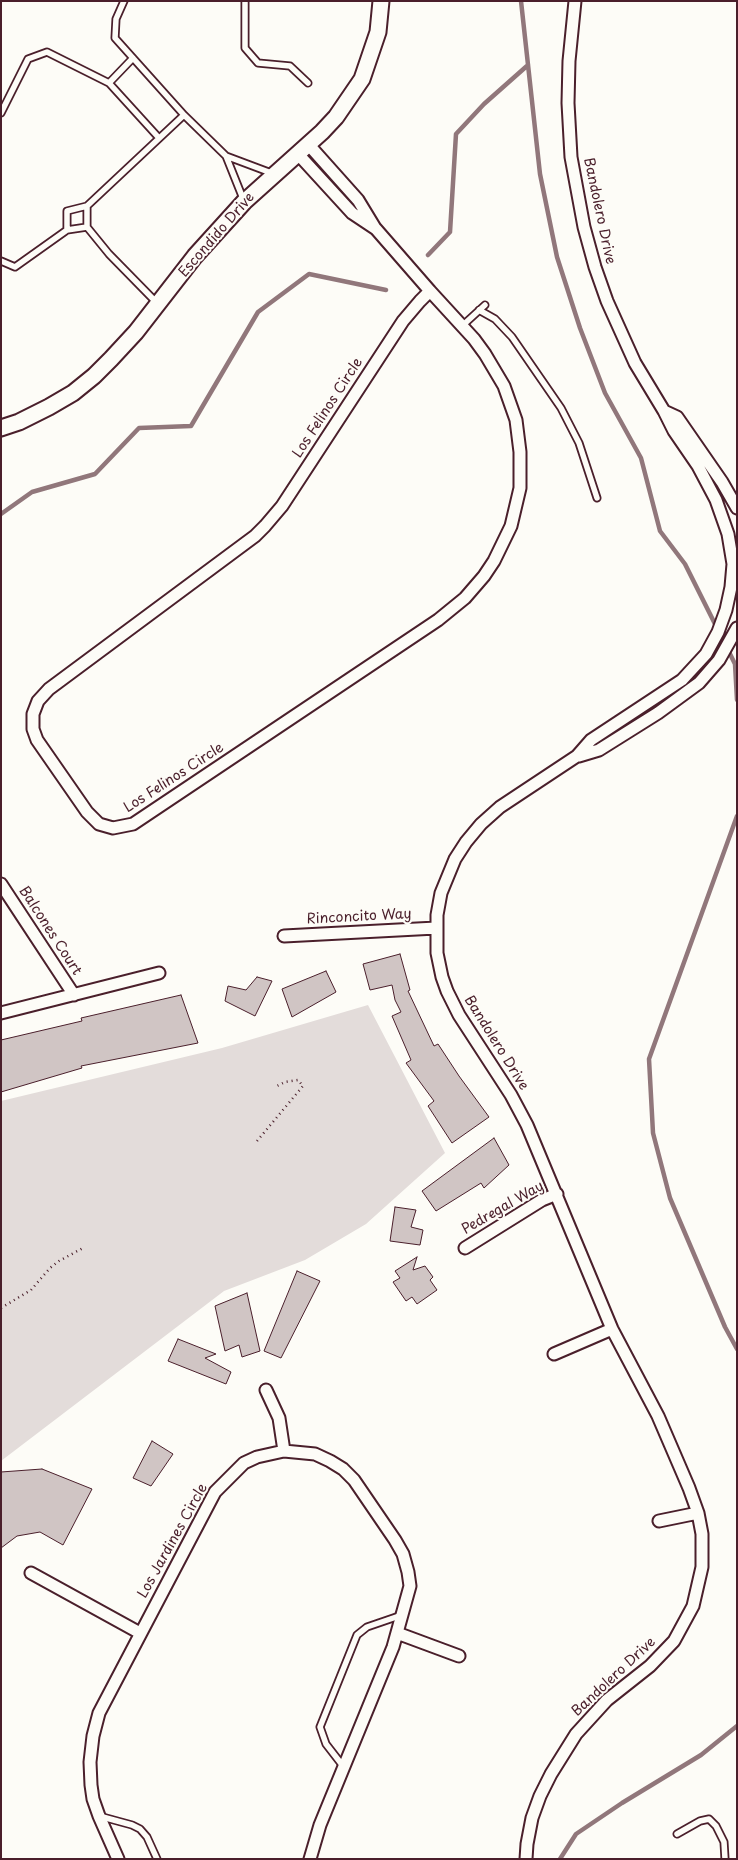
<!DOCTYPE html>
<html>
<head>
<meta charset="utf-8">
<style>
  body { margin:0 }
  #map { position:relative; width:738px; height:1860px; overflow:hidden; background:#fdfcf7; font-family:"Playpen Sans",sans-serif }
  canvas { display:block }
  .frame { position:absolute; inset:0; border:2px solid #4a1f2b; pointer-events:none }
</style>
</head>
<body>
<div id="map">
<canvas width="738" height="1860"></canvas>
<div class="frame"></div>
</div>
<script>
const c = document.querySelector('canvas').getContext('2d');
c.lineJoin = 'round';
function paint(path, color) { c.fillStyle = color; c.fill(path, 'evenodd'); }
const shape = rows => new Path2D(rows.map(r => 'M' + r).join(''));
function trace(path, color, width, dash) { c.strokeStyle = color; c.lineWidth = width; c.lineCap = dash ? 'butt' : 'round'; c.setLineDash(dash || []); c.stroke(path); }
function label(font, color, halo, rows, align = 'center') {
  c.font = font + ' "Playpen Sans",sans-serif'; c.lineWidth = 4; c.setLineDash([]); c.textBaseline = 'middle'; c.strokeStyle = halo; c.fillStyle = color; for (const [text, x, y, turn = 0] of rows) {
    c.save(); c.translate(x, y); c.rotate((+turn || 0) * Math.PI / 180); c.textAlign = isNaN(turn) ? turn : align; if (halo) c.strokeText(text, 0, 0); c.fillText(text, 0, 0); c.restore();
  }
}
paint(shape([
  [368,1005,445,1153,366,1224,305,1260,224,1291,1,1461,1,1101,222,1048]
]), '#e3dcda');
trace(shape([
  [521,1,540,174,557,257,580,328,605,393,641,458,660,531,685,564,735,664,737,700],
  [428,255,450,232,456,134,484,104,528,65],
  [1,514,32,492,95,474,139,428,191,426,258,312,309,274,386,290],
  [737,816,649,1059,653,1133,670,1198,725,1327,737,1349],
  [560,1859,576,1834,622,1803,701,1755,737,1726]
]), '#91777b', 4.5);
const building = shape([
  [400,954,410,990,408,991,434,1046,438,1044,459,1076,489,1117,452,1143,428,1106,434,1101,406,1063,411,1060,392,1016,401,1012,395,1000,392,985,370,990,363,964,400,954],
  [326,971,336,992,292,1017,282,989,326,971],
  [257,977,272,981,255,1016,225,1001,228,986,246,990,257,977],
  [181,995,198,1043,81,1066,82,1068,1,1092,1,1040,82,1021,81,1018,181,995],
  [494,1138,509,1165,484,1188,481,1183,436,1211,422,1191,494,1138],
  [395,1207,416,1210,411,1227,423,1230,420,1245,390,1241,395,1207],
  [417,1257,413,1270,425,1266,433,1277,430,1280,437,1290,417,1304,412,1297,406,1301,393,1282,400,1278,395,1271,417,1257],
  [297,1271,320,1281,281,1358,264,1351,297,1271],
  [247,1293,260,1351,242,1357,239,1345,225,1351,215,1306,247,1293],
  [178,1339,216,1354,205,1358,231,1372,226,1384,168,1361,178,1339],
  [152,1441,173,1454,151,1486,133,1478,152,1441],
  [42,1469,92,1489,63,1545,40,1532,17,1536,1,1548,1,1472,42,1469]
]);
paint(building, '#d0c5c4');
trace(building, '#4a1f2b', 1);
const service = shape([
  [124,1,116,19,115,38,184,115],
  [245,1,245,48,258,63,290,66,308,83],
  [109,83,133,58],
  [1,113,28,59,47,52,109,83,159,138],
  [226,156,274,174],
  [67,230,67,211,87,206],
  [1,261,15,267,67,230,87,227],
  [157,303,109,254,87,227,87,206,184,115,226,156,244,201],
  [479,310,495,319,512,337,561,408,579,443,597,498],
  [462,326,485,305],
  [343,1766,326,1744,320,1727,357,1635,367,1627,402,1615],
  [99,1816,132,1825,140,1829,147,1837,157,1859],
  [677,1834,700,1821,709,1819,716,1826,724,1842,725,1859]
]);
const minor = shape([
  [308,144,358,200,375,228],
  [298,154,352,213,376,229,430,291],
  [430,291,474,339,485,354,504,386,516,420,520,452,520,488,511,526,494,561,484,576,465,598,438,620,133,824,113,828,99,824,87,812,37,740,33,729,33,714,38,701,49,689,255,536,265,526,282,506,403,321,420,301,430,291],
  [664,411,677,417,722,482,737,508],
  [579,756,599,750,658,713,699,683,719,660,737,628],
  [1,884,74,995],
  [284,936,436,928],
  [1,1013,159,973],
  [465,1248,542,1200,557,1194],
  [554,1354,612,1329],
  [266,1390,279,1418,284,1451],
  [659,1521,698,1513],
  [31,1573,140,1633],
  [397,1633,459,1656],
  [118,1859,99,1816,93,1799,91,1785,90,1762,93,1736,99,1713,215,1492,244,1463,257,1457,284,1451,315,1454,330,1461,343,1469,354,1480,395,1540,403,1554,408,1572,410,1586,393,1647,320,1825,310,1859],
  [526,1859,527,1844,532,1818,540,1796,551,1774,576,1734,607,1700,650,1666,674,1641,693,1606,702,1567,702,1534,698,1513,689,1488,658,1416,612,1329,527,1125,511,1095,459,1015,447,991,442,977,437,953,437,915,441,893,455,859,466,842,481,824,500,807,577,756,591,740,682,680,706,654,718,632,726,610,731,587,733,564,728,534,716,500,698,466,674,431,664,411,635,363,607,301,595,267,584,227,571,157,568,103,569,61,575,1]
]);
const tertiary = shape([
  [1,428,19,422,49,407,73,393,94,376,111,359,136,332,195,256,244,202,322,132,336,117,362,79,378,32,381,1]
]);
trace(service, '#4a1f2b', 9);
trace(minor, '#4a1f2b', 15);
trace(tertiary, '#4a1f2b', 19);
trace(shape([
  [257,1141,303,1086,298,1080,285,1082,277,1086],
  [1,1308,31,1290,50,1268,59,1261,83,1248]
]), '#4a1f2b', 2.5, [1, 4]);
trace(service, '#fdfcf7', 5.5);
trace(minor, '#fdfcf7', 11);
trace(tertiary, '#fdfcf7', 15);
label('14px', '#4a1f2b', '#fdfcf7', [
  ["Bandolero Drive",599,211,78],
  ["Escondido Drive",217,235,-49],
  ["Los Felinos Circle",328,408,-57],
  ["Los Felinos Circle",174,778,-33],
  ["Rinconcito Way",359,917,-3],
  ["Balcones Court",50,931,57],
  ["Bandolero Drive",496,1043,58],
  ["Pedregal Way",503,1208,-30],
  ["Los Jardines Circle",173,1541,-61],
  ["Bandolero Drive",614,1677,-43]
]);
</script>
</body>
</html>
